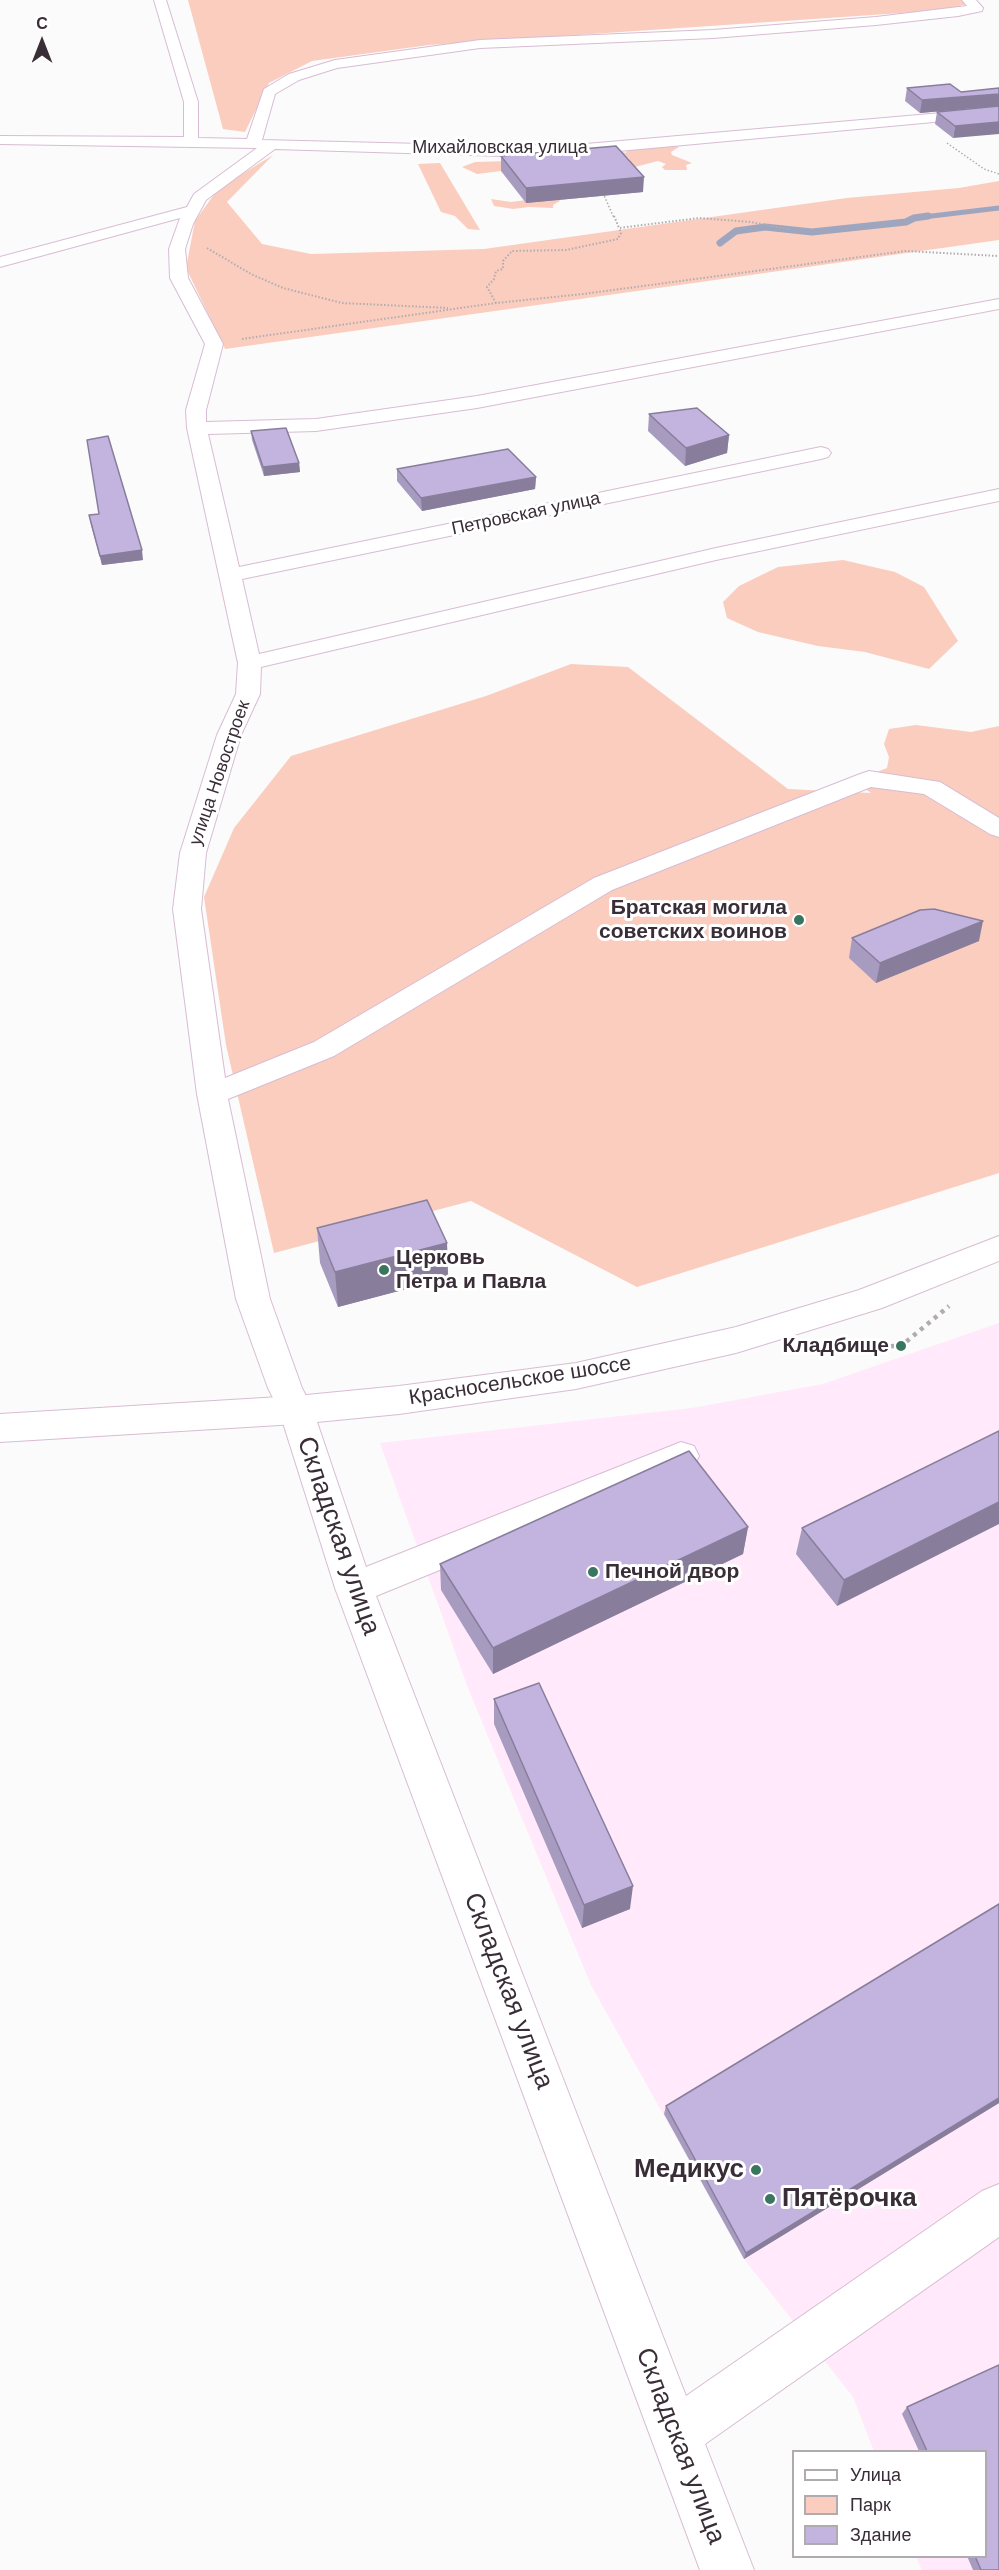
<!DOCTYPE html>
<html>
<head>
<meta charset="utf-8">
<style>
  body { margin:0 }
  #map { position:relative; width:999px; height:2570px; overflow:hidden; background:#fbfbfb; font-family:Arial,sans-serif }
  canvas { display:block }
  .legend { position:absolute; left:792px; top:2450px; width:195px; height:108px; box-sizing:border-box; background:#fff; border:2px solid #b0abaf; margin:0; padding:8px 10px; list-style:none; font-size:18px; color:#392e37 }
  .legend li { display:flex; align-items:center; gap:12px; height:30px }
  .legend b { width:30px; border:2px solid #b0abaf }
  .north { position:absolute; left:12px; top:12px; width:60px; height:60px; -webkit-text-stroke:4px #fff; paint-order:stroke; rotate:0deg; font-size:16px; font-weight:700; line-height:24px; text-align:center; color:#392e37 }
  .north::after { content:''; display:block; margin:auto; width:21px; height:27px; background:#392e37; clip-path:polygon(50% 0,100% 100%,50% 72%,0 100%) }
</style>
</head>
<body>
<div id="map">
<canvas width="999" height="2570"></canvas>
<ul class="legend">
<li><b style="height:8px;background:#fff"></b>Улица</li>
<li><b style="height:16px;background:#facdbf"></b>Парк</li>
<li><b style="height:16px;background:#c2b4df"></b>Здание</li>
</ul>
<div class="north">С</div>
</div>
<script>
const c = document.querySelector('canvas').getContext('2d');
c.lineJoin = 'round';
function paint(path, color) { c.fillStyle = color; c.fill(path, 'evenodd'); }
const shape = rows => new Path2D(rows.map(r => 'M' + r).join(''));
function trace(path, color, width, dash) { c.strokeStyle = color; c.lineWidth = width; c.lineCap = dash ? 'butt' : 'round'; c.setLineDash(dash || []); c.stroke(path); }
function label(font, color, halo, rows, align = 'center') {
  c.font = font + ' Arial,sans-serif'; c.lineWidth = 6; c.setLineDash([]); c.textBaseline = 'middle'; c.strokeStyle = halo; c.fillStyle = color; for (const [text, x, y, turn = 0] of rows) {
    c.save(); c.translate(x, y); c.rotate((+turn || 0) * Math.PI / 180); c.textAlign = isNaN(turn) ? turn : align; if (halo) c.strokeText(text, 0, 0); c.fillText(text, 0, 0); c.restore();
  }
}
paint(shape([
  [999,1323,999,2570,922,2570,916,2557,986,2556,986,2452,874,2451,853,2397,744,2259,591,1985,468,1688,380,1443,692,1408,823,1384]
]), '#ffe9fb');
paint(shape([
  [188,0,965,0,969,3,946,10,429,45,312,61,269,83,245,132,223,129],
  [672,145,679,147,671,152,672,155,692,163,686,165,687,170,665,170,662,167,666,164,658,161,631,168,619,163,630,158,610,156,618,150,626,153,628,149],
  [273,155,227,202,262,244,311,254,484,249,847,198,959,188,999,181,999,240,225,349,186,268,195,221,218,189],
  [511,161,511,166,501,171,477,174,462,167,475,162],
  [440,163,480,230,468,229,455,216,441,212,418,164],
  [557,196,560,201,553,205,553,208,529,207,513,209,494,206,491,199,511,202],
  [843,560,895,572,924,587,958,641,929,669,865,652,818,646,758,632,727,618,723,602,739,586,778,567],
  [571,664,628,667,788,789,871,793,864,788,869,775,887,768,889,757,884,744,889,729,916,725,971,732,999,726,999,1173,637,1287,471,1201,274,1253,226,1045,204,897,234,828,291,756,486,696]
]), '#facdbf');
trace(shape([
  [915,218,999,208]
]), '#9ea5bf', 5);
trace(shape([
  [720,243,736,231,765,227,812,232,906,222,914,218,928,216]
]), '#9ea5bf', 7);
const minor = shape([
  [154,0,166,0,198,102,198,138,247,139,264,89,289,74,335,60,480,40,713,30,876,17,967,6,962,0,976,0,983,8,982,11,958,16,876,25,713,38,480,48,337,68,299,80,275,94,262,140,504,146,586,144,999,108,999,116,586,154,504,156,275,149,206,200,193,224,185,249,188,278,223,344,206,410,206,422,316,419,477,396,999,299,999,309,477,408,316,431,208,434,239,567,821,447,828,449,831,453,828,457,821,459,242,579,259,654,716,548,999,489,999,501,716,560,261,667,260,694,241,735,206,853,201,909,225,1078,314,1042,594,878,860,774,869,771,940,782,999,818,999,837,990,834,924,794,871,787,612,890,334,1056,228,1099,270,1299,302,1388,313,1410,366,1567,681,1442,694,1446,699,1456,694,1466,376,1596,686,2396,982,2191,999,2184,999,2237,705,2444,754,2570,700,2570,335,1588,279,1410,268,1388,236,1299,197,1094,173,909,180,853,217,735,236,694,238,663,187,428,186,410,205,344,170,278,169,249,180,218,0,267,0,257,187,207,194,194,257,148,0,144,0,136,184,137,184,102,154,0]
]);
const major = shape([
  [999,1236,999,1261,882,1308,736,1353,576,1389,399,1414,296,1424,0,1442,0,1414,296,1396,399,1386,576,1363,736,1327,859,1290,999,1236]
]);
trace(minor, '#d8bcd3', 2);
trace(major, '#d8bcd3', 2);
trace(shape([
  [947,143,984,169,999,174],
  [603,193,614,218]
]), '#b1acb0', 1.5, [1.5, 2]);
trace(shape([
  [614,216,619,228,699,218,751,222,788,229],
  [207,248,251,274,283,288,342,303,448,308],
  [496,303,487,287,494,279,496,271,503,269,503,261,512,251,566,250,618,239,621,233,619,228],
  [242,339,496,303,583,294,905,251,999,256]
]), '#b1acb0', 2, [1.5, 2]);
trace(shape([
  [836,1347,901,1346,949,1306]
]), '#b1acb0', 4.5, [4, 5]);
paint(minor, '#fff');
paint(major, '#fff');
paint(shape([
  [907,88,961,92,953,138,935,124,937,112,952,110,920,113,905,101],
  [501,156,643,192,526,203,501,171],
  [649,414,729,435,727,453,685,466,648,431],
  [251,431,299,463,300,472,264,476,252,440],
  [397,469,536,477,535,489,422,511,397,481],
  [89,515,143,560,102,565,91,525],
  [852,938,979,941,876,983,849,958],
  [317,1228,447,1243,448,1278,338,1307,320,1263],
  [999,1431,837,1606,796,1554,802,1528],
  [748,1527,743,1554,493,1674,441,1590,440,1564],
  [494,1699,630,1909,582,1928,494,1724],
  [999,1904,999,2103,744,2259,664,2114,666,2106],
  [999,2365,999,2570,973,2570,967,2556,986,2556,986,2451,919,2451,902,2414,907,2407]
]), '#a79bc0');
paint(shape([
  [999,94,999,106,920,113,922,100],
  [999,122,999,134,953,138,955,126],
  [644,177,643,192,526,203,526,188],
  [729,435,727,453,685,466,686,448],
  [299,463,300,472,264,476,263,467],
  [536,477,535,489,422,511,421,498],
  [142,550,143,560,102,565,100,556],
  [983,921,979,941,876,983,880,963],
  [447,1243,448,1278,338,1307,335,1272],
  [999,1502,999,1524,837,1606,844,1580],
  [748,1527,743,1554,493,1674,493,1648],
  [633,1886,630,1909,582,1928,584,1905],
  [999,2098,999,2103,744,2259,746,2253]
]), '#887e9c');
const building = shape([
  [950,84,961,92,999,88,999,94,922,100,907,88,950,84],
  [999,106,999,122,955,126,937,112,999,106],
  [616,146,644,177,526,188,501,156,616,146],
  [697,408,729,435,686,448,649,414,697,408],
  [286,428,299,463,263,467,251,431,286,428],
  [108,436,142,550,100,556,89,515,99,514,87,440,108,436],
  [508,449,536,477,421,498,397,469,508,449],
  [934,909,983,921,880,963,852,938,920,910,934,909],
  [427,1200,447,1243,335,1272,317,1228,427,1200],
  [999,1431,999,1502,844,1580,802,1528,999,1431],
  [689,1451,748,1527,493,1648,440,1564,689,1451],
  [539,1683,633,1886,584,1905,494,1699,539,1683],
  [999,1904,999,2098,746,2253,666,2106,999,1904],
  [999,2365,999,2570,981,2570,975,2556,986,2556,986,2451,927,2451,907,2407,999,2365]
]);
paint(building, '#c2b4df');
trace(building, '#887e9c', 1.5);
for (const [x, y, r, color] of [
  [799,920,6,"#39755f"],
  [384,1270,6,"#39755f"],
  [901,1346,6,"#39755f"],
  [593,1572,6,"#39755f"],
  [756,2170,6,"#39755f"],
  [770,2199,6,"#39755f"]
]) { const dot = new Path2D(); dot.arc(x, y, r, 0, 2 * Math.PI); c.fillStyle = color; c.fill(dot); trace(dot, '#fff', 2); }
label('18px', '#392e37', '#fff', [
  ["Михайловская улица",500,148],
  ["Петровская улица",526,514,-12],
  ["улица Новостроек",220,773,-71]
]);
label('bold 21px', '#392e37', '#fff', [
  ["Братская могила",787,908],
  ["советских воинов",787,932],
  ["Церковь",396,1258,"left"],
  ["Петра и Павла",396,1282,"left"],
  ["Кладбище",889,1346],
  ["Печной двор",605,1572,"left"]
], 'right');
label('21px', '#392e37', '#fff', [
  ["Красносельское шоссе",520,1381,-9]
]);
label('26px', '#392e37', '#fff', [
  ["Складская улица",338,1536,71],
  ["Складская улица",508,1991,69],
  ["Складская улица",680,2446,69]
]);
label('bold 26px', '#392e37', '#fff', [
  ["Медикус",744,2170],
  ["Пятёрочка",782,2199,"left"]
], 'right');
</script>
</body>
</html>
